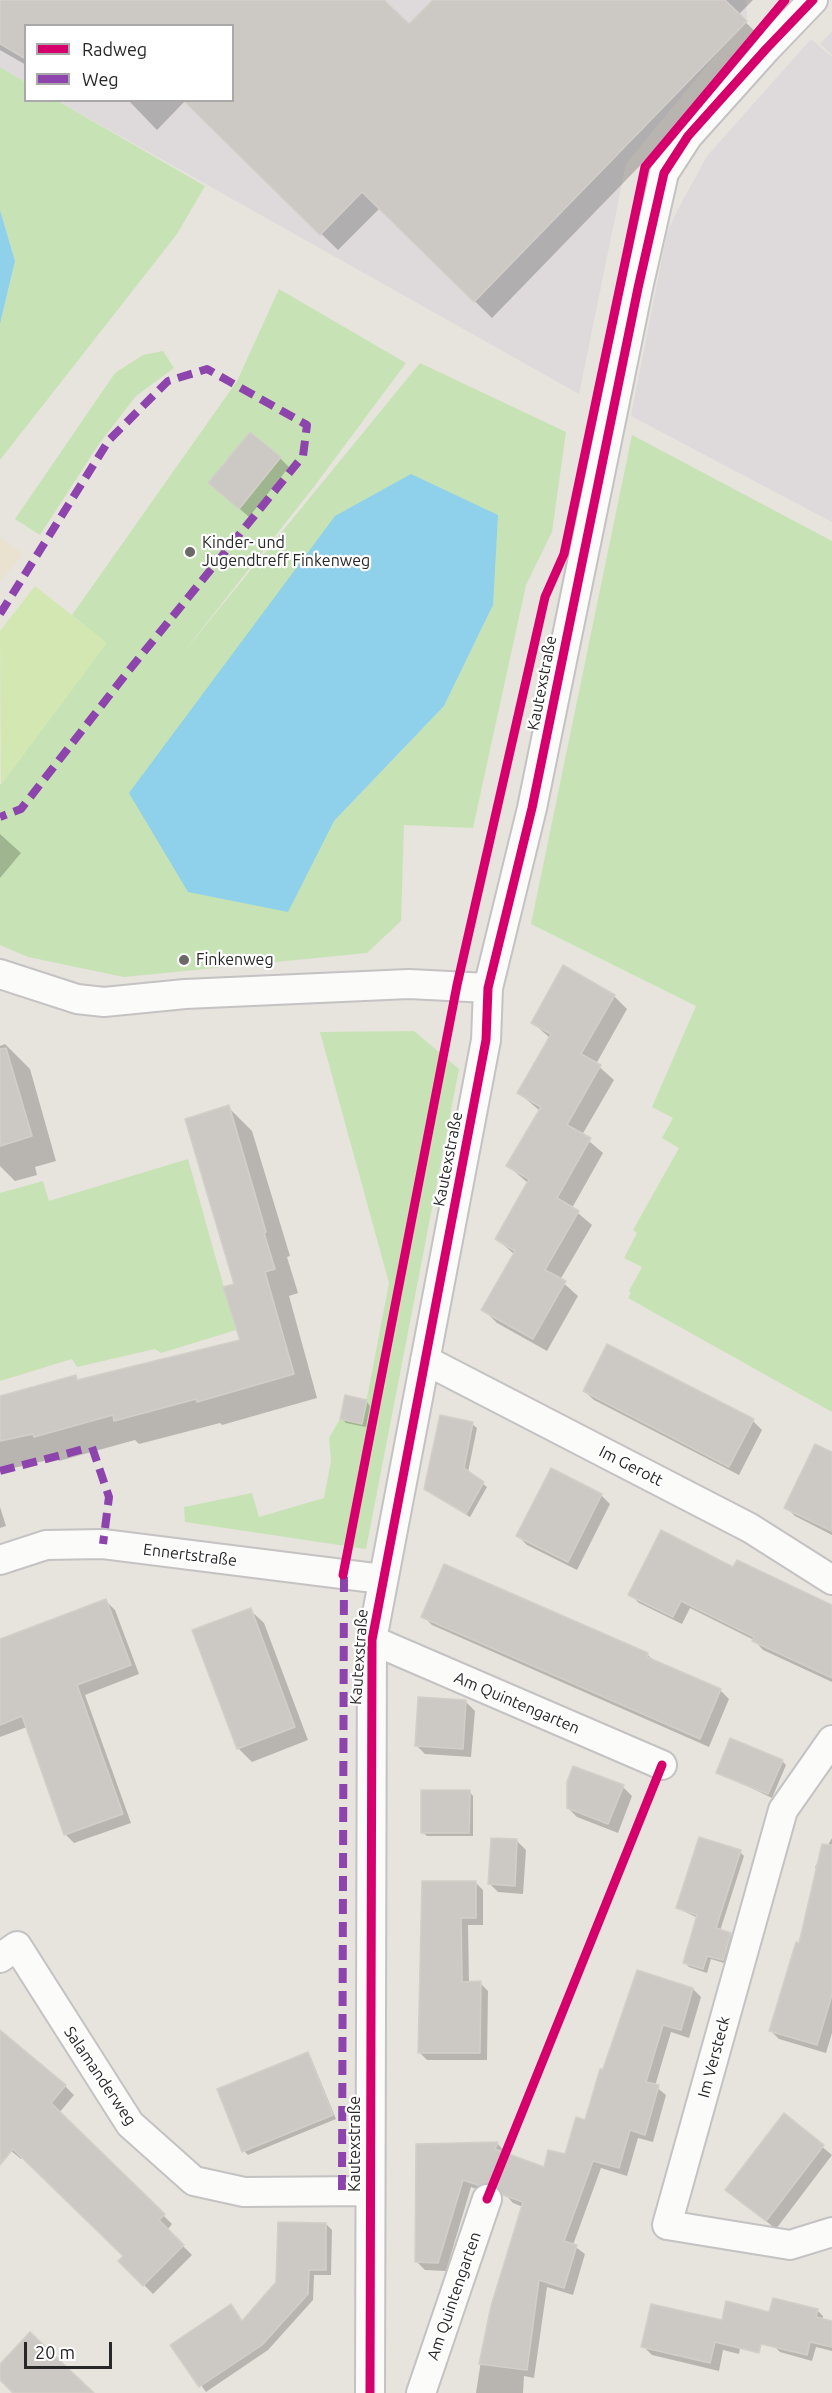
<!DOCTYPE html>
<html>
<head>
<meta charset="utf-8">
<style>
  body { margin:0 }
  #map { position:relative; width:832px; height:2393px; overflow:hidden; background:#e7e3dd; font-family:Ubuntu,sans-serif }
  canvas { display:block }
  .legend { position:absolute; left:24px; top:24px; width:210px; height:78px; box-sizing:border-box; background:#fff; border:2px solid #a9a9a9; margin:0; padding:8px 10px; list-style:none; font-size:18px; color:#282828 }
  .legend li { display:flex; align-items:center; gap:12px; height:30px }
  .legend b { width:30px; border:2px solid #a9a9a9 }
  .scale { position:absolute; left:24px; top:2342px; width:88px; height:27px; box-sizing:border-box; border:3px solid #282828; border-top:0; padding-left:8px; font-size:18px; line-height:21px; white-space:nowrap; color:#282828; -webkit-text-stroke:4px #fff; paint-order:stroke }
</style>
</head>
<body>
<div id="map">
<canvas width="832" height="2393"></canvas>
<ul class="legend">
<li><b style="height:8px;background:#d6006c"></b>Radweg</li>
<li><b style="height:8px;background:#8e44ad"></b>Weg</li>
</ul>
<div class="scale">20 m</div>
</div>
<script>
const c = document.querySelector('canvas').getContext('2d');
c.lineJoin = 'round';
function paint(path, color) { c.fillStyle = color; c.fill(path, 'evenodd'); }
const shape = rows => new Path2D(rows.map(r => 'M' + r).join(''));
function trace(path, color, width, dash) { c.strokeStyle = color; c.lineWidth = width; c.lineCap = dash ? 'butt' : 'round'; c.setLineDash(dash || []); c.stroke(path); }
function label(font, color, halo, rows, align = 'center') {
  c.font = font + ' Ubuntu,sans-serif'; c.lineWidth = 4.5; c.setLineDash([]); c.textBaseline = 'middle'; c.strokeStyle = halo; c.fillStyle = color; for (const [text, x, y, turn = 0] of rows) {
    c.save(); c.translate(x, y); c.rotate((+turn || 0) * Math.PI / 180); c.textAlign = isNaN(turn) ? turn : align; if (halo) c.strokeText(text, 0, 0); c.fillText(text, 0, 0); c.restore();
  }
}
paint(shape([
  [0,0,746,0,747,17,626,164,579,394,58,101,232,100,232,26,26,26,25,82,0,67],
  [832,31,832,55,820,44],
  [811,39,832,57,832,522,631,416,667,233,676,213,707,156]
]), '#dedadc');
paint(shape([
  [0,537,23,554,0,582]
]), '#eae2d1');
paint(shape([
  [0,67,25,82,26,100,58,101,205,186,177,234,0,460,0,324,15,261,0,210],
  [279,289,406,363,313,488,182,654,420,363,566,432,552,532,526,585,473,828,404,825,401,921,367,953,124,977,28,957,0,945,0,785,106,643,72,615,237,381],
  [493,605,444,706,334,821],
  [163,351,174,368,136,396,99,444,40,535,15,519,115,373,143,355],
  [632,435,832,541,832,1412,628,1298,631,1293,629,1291,642,1267,624,1258,637,1233,633,1230,679,1148,662,1138,673,1118,652,1107,696,1006,531,924],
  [414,1031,459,1069,366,1549,185,1522,184,1507,252,1493,259,1517,324,1498,331,1461,329,1438,340,1419,362,1424,389,1283,320,1032],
  [188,1159,236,1330,161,1353,155,1349,77,1367,72,1359,0,1381,0,1193,43,1181,49,1201]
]), '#c7e3b5');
paint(shape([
  [35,586,107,643,1,785,0,631]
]), '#d2e7b2');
paint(shape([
  [0,210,15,261,0,324],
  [411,474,498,515,493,605,444,706,334,821,288,912,188,892,129,793,335,516]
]), '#8fd0ea');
paint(shape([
  [0,0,382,0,409,27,435,0,753,0,738,15,763,39,492,318,380,208,338,250,185,101,157,130,128,100,232,100,232,26,26,26,26,65,0,50],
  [280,458,289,467,249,517,210,483],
  [0,834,21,853,0,878],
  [614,996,627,1009,596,1064,614,1080,582,1135,603,1153,572,1208,592,1225,560,1280,578,1296,547,1351,497,1323,483,1309,515,1255,497,1239,528,1183,508,1166,540,1111,519,1093,550,1038,533,1023],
  [5,1044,30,1069,56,1161,35,1167,37,1175,15,1181,0,1166,0,1046],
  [228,1107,252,1131,290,1256,287,1257,298,1293,289,1296,317,1398,222,1425,220,1423,139,1444,135,1440,59,1461,57,1458,0,1471,0,1398,75,1377,79,1381,241,1341,236,1285],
  [607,1346,753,1421,762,1430,739,1475,594,1400,584,1391],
  [366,1401,370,1406,366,1427,346,1423,342,1419],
  [472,1424,477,1428,468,1472,487,1487,470,1517,426,1489],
  [832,1453,832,1535,795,1516,786,1507],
  [601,1495,610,1504,577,1570,527,1545,518,1536],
  [0,1507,6,1526,0,1528],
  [734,1569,832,1606,832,1682,763,1650,754,1640,690,1608,682,1624,639,1603,630,1594],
  [106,1601,115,1610,139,1674,85,1695,131,1823,74,1843,65,1834,27,1727,0,1737,0,1641],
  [250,1610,264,1623,308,1740,252,1762,238,1748],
  [423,1616,648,1655,655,1662,720,1690,729,1699,709,1747,432,1625],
  [466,1702,475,1711,471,1757,425,1754,416,1745],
  [782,1761,786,1765,772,1798,718,1772],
  [623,1787,632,1796,618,1833,577,1817,568,1808],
  [469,1791,473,1796,473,1836,427,1836,422,1832],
  [832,1838,832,2033,826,2053,779,2039,770,2030,801,1945,818,1870,815,1867],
  [517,1841,526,1850,523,1894,498,1892,489,1883],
  [740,1852,744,1856,720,1931,735,1938,727,1964,711,1959,707,1973,689,1967,685,1963,698,1918,677,1908],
  [423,1883,476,1883,483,1890,483,1925,468,1925,469,1983,480,1983,488,1991,487,2060,427,2060,419,2052],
  [693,1989,701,1997,689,2038,671,2032,655,2086,666,2095,653,2142,638,2138,627,2176,601,2168,573,2245,585,2254,573,2295,547,2287,534,2378,524,2376,523,2393,476,2393,485,2335,487,2335,523,2207,513,2203,502,2191,488,2193,471,2187,446,2271,425,2270,417,2262,418,2145,497,2143,505,2152,504,2154,545,2169,566,2156,586,2122,604,2071],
  [0,2043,65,2086,74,2095,59,2113,172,2224,167,2230,192,2255,153,2294,120,2261,125,2256,23,2157,21,2159,0,2142],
  [307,2053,311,2058,336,2119,248,2155,244,2151],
  [784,2115,832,2155,776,2229,727,2190],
  [326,2224,332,2230,331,2275,314,2275,313,2300,268,2350,206,2392,172,2345,230,2306,243,2322],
  [817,2310,823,2316,822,2321,832,2323,832,2351,816,2347,812,2361,780,2352,774,2346],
  [743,2333,739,2354,723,2350,719,2371,652,2355,643,2346]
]), '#0003');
const building = shape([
  [0,0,384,0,409,24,433,0,725,0,747,21,474,302,362,192,320,235,183,100,232,100,232,26,26,26,26,59,0,44,0,0],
  [250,432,281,457,239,509,208,483,250,432],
  [563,965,615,995,581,1054,601,1065,567,1125,591,1138,557,1198,579,1211,545,1270,566,1281,533,1339,481,1310,515,1251,495,1239,529,1179,506,1166,541,1107,517,1093,551,1034,531,1023,563,965],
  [6,1048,32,1136,0,1146,0,1049,6,1048],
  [229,1105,266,1232,264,1233,275,1269,265,1272,294,1374,197,1402,196,1399,114,1421,113,1415,34,1437,33,1434,0,1441,0,1396,76,1375,77,1380,240,1340,223,1287,234,1284,185,1119,229,1105],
  [607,1344,754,1419,729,1467,583,1391,607,1344],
  [345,1395,367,1400,362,1424,340,1419,345,1395],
  [440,1415,473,1422,464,1468,484,1482,466,1514,424,1489,440,1415],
  [815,1444,832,1452,832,1531,784,1508,815,1444],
  [551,1468,602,1494,568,1562,516,1536,551,1468],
  [661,1530,733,1567,737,1560,832,1605,832,1678,752,1641,754,1637,681,1601,673,1617,628,1595,661,1530],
  [444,1564,648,1653,647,1657,721,1689,700,1739,421,1617,444,1564],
  [106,1599,131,1665,77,1685,123,1814,64,1835,22,1716,0,1725,0,1639,106,1599],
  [251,1608,295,1727,237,1749,192,1630,251,1608],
  [418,1697,466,1700,463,1749,415,1746,418,1697],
  [730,1738,783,1760,768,1794,716,1773,730,1738],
  [573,1766,624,1785,608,1824,567,1808,567,1782,573,1766],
  [421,1790,470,1790,469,1833,421,1833,421,1790],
  [699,1837,741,1850,716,1928,731,1933,723,1960,707,1956,703,1969,683,1963,697,1915,676,1908,699,1837],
  [491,1838,517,1839,515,1886,488,1884,491,1838],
  [822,1844,832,1845,832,1995,817,2045,769,2031,796,1942,799,1943,822,1844],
  [422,1881,476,1881,476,1918,461,1918,462,1982,481,1981,480,2053,418,2053,422,1881],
  [637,1970,693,1988,681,2030,663,2025,646,2082,659,2085,645,2135,630,2130,619,2168,593,2161,564,2241,577,2245,564,2288,539,2280,527,2370,479,2364,491,2306,523,2202,503,2195,493,2184,478,2185,463,2180,438,2263,415,2262,416,2144,498,2142,495,2149,544,2167,548,2150,565,2154,576,2117,585,2120,600,2069,603,2069,637,1970],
  [0,2030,66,2085,51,2103,165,2214,159,2220,184,2245,143,2286,118,2261,123,2256,13,2149,0,2165,0,2030],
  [308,2052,333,2115,242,2152,217,2089,308,2052],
  [784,2113,824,2145,766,2221,725,2190,784,2113],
  [278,2222,326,2223,326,2270,309,2270,308,2294,262,2345,199,2387,170,2345,231,2304,242,2321,276,2282,278,2222],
  [773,2298,818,2309,816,2317,832,2321,832,2347,810,2342,807,2355,761,2344,759,2353,715,2342,710,2363,641,2347,651,2304,722,2320,726,2301,769,2312,773,2298],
  [30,2332,94,2393,13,2393,0,2380,0,2364,30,2332]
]);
paint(building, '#ccc9c4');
trace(building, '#d2cfc9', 1.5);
const street = shape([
  [0,974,77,999,104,1002,185,994,409,984,488,988],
  [425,1360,750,1528,832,1580],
  [0,1560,46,1545,103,1544,382,1579],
  [372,1640,662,1765],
  [832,1740,783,1810,667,2225,790,2245,832,2232],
  [0,1958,17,1946,130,2124,194,2181,244,2192,370,2191],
  [370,2393,372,1640,486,1040,488,988,532,808,638,288,664,173,688,136,766,49,813,0],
  [421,2393,487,2199]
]);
trace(street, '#c4c2c3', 32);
trace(street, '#fbfbfa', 28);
trace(shape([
  [0,614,109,440,168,381,207,369,307,425,303,456,126,674,21,809,0,817],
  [92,1447,109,1497,103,1544],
  [0,1471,84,1449],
  [342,2190,344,1569]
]), '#8e44ad', 8, [15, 8]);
trace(shape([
  [343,1575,457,985,545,597,564,554,645,167,785,0],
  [487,2199,662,1765],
  [370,2393,372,1640,486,1040,488,988,532,808,638,288,664,173,688,136,766,49,813,0]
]), '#d6006c', 9);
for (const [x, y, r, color] of [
  [190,552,6,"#6b6967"],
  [184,960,6,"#6b6967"]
]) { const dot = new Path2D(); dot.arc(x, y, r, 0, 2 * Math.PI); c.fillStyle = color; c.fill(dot); trace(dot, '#fff', 2); }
label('16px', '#282828', '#fff', [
  ["Kinder- und",202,543],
  ["Jugendtreff Finkenweg",202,561],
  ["Finkenweg",196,960]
], 'left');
label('16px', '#282828', '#fff', [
  ["Kautexstraße",542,683,-79],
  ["Kautexstraße",448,1159,-79],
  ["Im Gerott",631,1466,27],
  ["Ennertstraße",190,1555,7],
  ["Kautexstraße",359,1657,-86],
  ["Am Quintengarten",517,1703,23],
  ["Im Versteck",714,2057,-75],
  ["Salamanderweg",100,2076,56],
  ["Kautexstraße",355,2144,-90],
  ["Am Quintengarten",454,2296,-71]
]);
</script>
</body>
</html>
